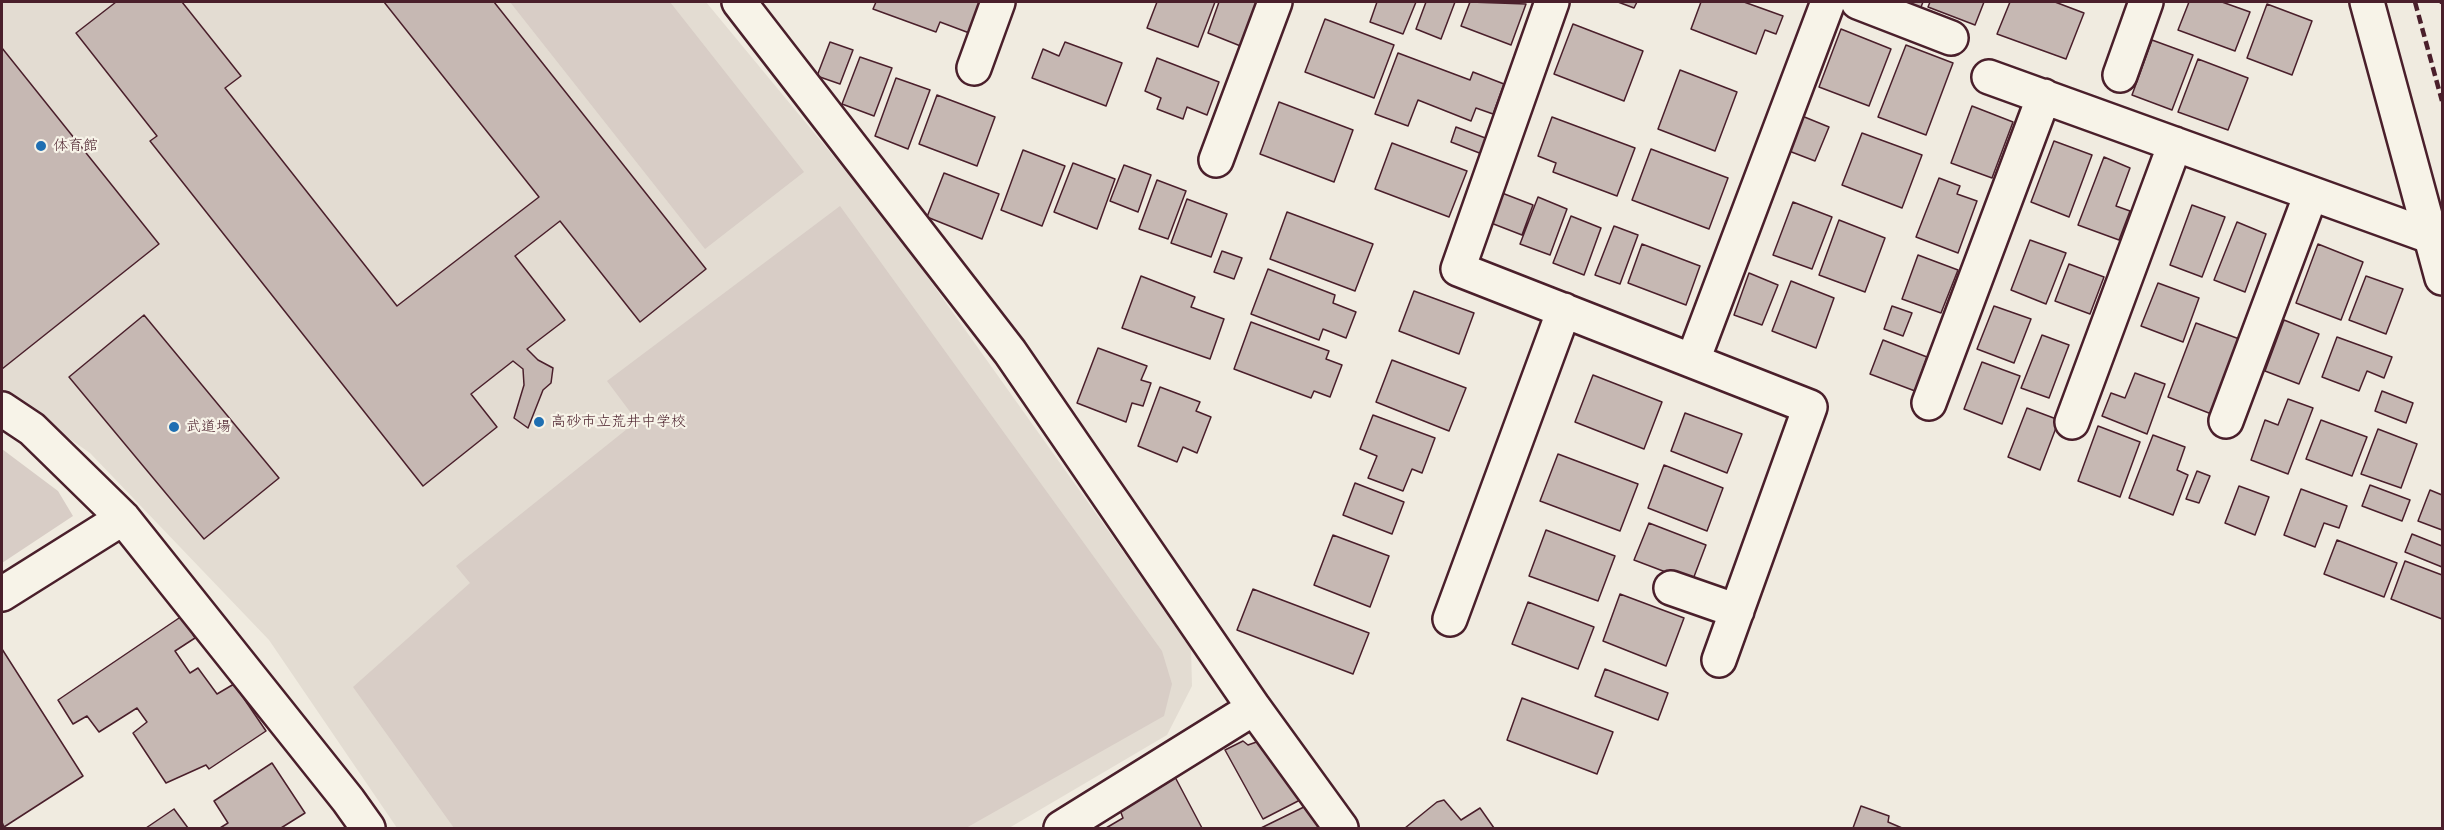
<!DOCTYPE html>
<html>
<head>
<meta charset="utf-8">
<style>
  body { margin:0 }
  #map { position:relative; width:2444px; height:830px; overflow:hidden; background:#f0ebe0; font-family:"Playpen Sans",sans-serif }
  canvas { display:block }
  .frame { position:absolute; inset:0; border:3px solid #4a1f2b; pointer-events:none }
</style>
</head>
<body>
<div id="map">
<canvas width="2444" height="830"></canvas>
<div class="frame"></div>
</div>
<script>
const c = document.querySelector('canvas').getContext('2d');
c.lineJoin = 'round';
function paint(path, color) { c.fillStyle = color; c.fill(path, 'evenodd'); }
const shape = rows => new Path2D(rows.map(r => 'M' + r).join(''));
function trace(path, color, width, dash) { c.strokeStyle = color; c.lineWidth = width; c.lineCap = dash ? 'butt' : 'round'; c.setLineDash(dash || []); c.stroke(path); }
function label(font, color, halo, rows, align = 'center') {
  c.font = font + ' "Playpen Sans","Klee One",sans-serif'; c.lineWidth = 4.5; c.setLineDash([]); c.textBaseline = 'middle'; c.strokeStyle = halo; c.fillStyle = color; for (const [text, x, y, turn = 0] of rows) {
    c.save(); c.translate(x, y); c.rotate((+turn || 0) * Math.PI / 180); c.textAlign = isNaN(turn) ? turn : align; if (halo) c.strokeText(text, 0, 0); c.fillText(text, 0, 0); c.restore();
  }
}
paint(shape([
  [2,2,706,2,892,227,1191,647,1192,686,1167,735,1009,828,397,828,269,640,90,453,2,392]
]), '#e3dcd2');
paint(shape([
  [510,2,670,2,804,172,705,249],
  [840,206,1162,651,1172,684,1164,716,966,828,454,828,353,687,470,583,456,566,637,421,607,381],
  [2,449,58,491,73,516,2,563]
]), '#d8cdc6');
const building = shape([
  [116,2,182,2,241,76,225,88,397,306,539,197,384,2,494,2,706,269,640,322,560,221,515,256,565,320,527,349,538,360,553,368,551,383,543,390,528,428,514,418,524,385,523,369,513,361,471,394,497,427,423,486,150,141,157,136,76,33,116,2],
  [876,2,984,2,972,34,940,22,936,32,873,9,876,2],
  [1157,2,1215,2,1198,47,1147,28,1157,2],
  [1219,2,1260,2,1243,47,1208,33,1219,2],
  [1377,2,1416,2,1403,34,1370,22,1377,2],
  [1426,2,1455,2,1441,39,1416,29,1426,2],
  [1470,2,1526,4,1511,45,1461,26,1470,2],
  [1618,2,1637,2,1634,8,1618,2],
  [1701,2,1744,2,1783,16,1776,34,1765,30,1756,54,1691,29,1701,2],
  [1892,2,1923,2,1919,12,1892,2],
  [1930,2,1984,2,1975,25,1928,7,1930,2],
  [2010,2,2055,2,2084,13,2066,59,1997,34,2010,2],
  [2189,2,2222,2,2250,12,2235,51,2178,30,2189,2],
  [2267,4,2312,21,2292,75,2247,58,2267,4],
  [1325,19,1394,45,1374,98,1305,72,1325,19],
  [1573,24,1643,51,1624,101,1554,74,1573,24],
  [1841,29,1891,49,1869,106,1819,87,1841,29],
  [2152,40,2193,55,2172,110,2132,95,2152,40],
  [830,42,853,50,840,84,817,76,830,42],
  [1065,42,1122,63,1106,106,1032,78,1043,49,1059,56,1065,42],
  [1906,45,1953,63,1926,135,1878,117,1906,45],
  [2,48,159,244,2,369,2,48],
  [1398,53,1470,80,1473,72,1504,84,1493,114,1476,108,1471,121,1418,100,1408,126,1375,114,1398,53],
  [860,57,892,68,874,116,842,104,860,57],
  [1157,58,1219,82,1207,115,1187,107,1183,119,1157,109,1161,98,1145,91,1157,58],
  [2198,59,2248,78,2228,130,2178,112,2198,59],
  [1680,70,1737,92,1715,151,1658,129,1680,70],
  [896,78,930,90,908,149,875,136,896,78],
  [937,95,995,117,977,166,919,144,937,95],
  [1279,102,1353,130,1334,182,1260,154,1279,102],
  [1972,106,2013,122,1992,178,1951,163,1972,106],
  [1802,116,1829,127,1815,161,1789,151,1802,116],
  [1552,117,1635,148,1617,196,1553,172,1556,163,1538,156,1552,117],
  [1456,127,1488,139,1482,154,1451,142,1456,127],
  [1862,133,1922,155,1902,208,1842,185,1862,133],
  [2054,141,2092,155,2069,217,2031,202,2054,141],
  [1392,143,1467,171,1449,217,1375,189,1392,143],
  [1651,149,1728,178,1709,229,1632,200,1651,149],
  [1023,150,1065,166,1042,226,1001,210,1023,150],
  [2104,157,2130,168,2116,206,2130,211,2119,240,2078,225,2104,157],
  [1073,163,1115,179,1097,229,1054,212,1073,163],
  [1124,165,1151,175,1138,212,1110,201,1124,165],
  [944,173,999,194,982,239,927,217,944,173],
  [1939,178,1960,186,1957,194,1977,201,1958,253,1916,237,1939,178],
  [1157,180,1186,191,1168,239,1139,229,1157,180],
  [1502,193,1533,205,1522,235,1491,223,1502,193],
  [1538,197,1567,209,1550,255,1520,244,1538,197],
  [1187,199,1227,214,1211,257,1171,243,1187,199],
  [1793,202,1832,217,1812,269,1773,255,1793,202],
  [2192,205,2225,217,2202,277,2170,265,2192,205],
  [1287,212,1373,244,1355,291,1270,259,1287,212],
  [1571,216,1601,228,1584,275,1553,263,1571,216],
  [1839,220,1885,238,1865,292,1819,275,1839,220],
  [2237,222,2266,234,2245,292,2214,280,2237,222],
  [1614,226,1638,235,1620,284,1595,275,1614,226],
  [2030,240,2066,253,2046,304,2011,290,2030,240],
  [1642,244,1700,266,1686,305,1628,283,1642,244],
  [2318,244,2363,262,2341,320,2296,303,2318,244],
  [1222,251,1242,258,1234,279,1214,272,1222,251],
  [1918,255,1958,270,1941,313,1902,299,1918,255],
  [2069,264,2104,277,2090,314,2055,301,2069,264],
  [1268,269,1335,295,1333,303,1356,312,1346,338,1323,329,1319,340,1251,314,1268,269],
  [1749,273,1778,285,1762,325,1734,315,1749,273],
  [1141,276,1195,297,1191,307,1224,319,1210,359,1122,328,1141,276],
  [2366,276,2403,289,2386,334,2349,320,2366,276],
  [1791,281,1834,298,1816,348,1772,331,1791,281],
  [2158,283,2199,298,2183,342,2141,326,2158,283],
  [1414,291,1474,313,1459,354,1399,331,1414,291],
  [1892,306,1912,313,1903,336,1884,329,1892,306],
  [1994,306,2031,319,2014,363,1977,349,1994,306],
  [144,315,279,478,204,539,69,377,144,315],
  [2284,320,2319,334,2299,384,2265,371,2284,320],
  [1251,322,1329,351,1326,359,1342,365,1330,397,1314,391,1311,398,1234,369,1251,322],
  [2196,323,2242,340,2214,415,2168,397,2196,323],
  [2042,335,2069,345,2049,398,2021,388,2042,335],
  [2337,337,2392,357,2384,378,2367,371,2359,391,2322,377,2337,337],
  [1883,340,1927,357,1915,391,1870,374,1883,340],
  [1098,348,1147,366,1141,380,1151,383,1143,406,1132,403,1126,422,1077,403,1098,348],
  [1392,360,1466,388,1449,431,1376,402,1392,360],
  [1982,362,2020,376,2002,424,1964,409,1982,362],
  [2135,373,2165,384,2147,434,2102,416,2111,393,2125,398,2135,373],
  [1593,375,1662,402,1644,449,1575,422,1593,375],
  [1160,387,1200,402,1196,411,1211,417,1197,453,1183,447,1177,462,1138,446,1160,387],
  [2382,391,2413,403,2406,423,2375,411,2382,391],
  [2288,399,2313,408,2288,474,2251,460,2265,420,2278,425,2288,399],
  [2027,408,2059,420,2040,470,2008,457,2027,408],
  [1685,413,1742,434,1727,473,1671,451,1685,413],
  [1373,415,1435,438,1422,473,1412,469,1403,491,1368,478,1377,456,1360,449,1373,415],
  [2321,420,2367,437,2352,476,2306,459,2321,420],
  [2098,426,2140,442,2120,497,2078,481,2098,426],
  [2378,429,2417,444,2401,488,2361,474,2378,429],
  [2153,435,2185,447,2177,470,2188,475,2173,515,2129,498,2153,435],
  [1558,454,1638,484,1620,531,1540,501,1558,454],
  [1664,465,1723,488,1707,531,1648,508,1664,465],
  [2197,471,2210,476,2199,503,2186,499,2197,471],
  [1355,483,1404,502,1392,534,1343,515,1355,483],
  [2370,485,2410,500,2402,521,2362,506,2370,485],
  [2239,486,2269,497,2255,535,2225,523,2239,486],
  [2301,489,2347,506,2339,528,2324,523,2315,547,2284,535,2301,489],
  [2430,490,2442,495,2442,530,2418,521,2430,490],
  [1649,523,1706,545,1692,582,1634,560,1649,523],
  [1546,530,1615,556,1598,601,1529,576,1546,530],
  [2412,534,2442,546,2442,567,2405,552,2412,534],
  [1333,535,1389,556,1370,607,1314,585,1333,535],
  [2337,540,2397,563,2384,597,2324,574,2337,540],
  [2405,561,2442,575,2442,619,2391,599,2405,561],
  [1253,589,1369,633,1353,674,1237,630,1253,589],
  [1620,594,1684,618,1666,666,1603,641,1620,594],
  [1528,602,1594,627,1578,669,1512,644,1528,602],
  [182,616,195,638,175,651,190,673,198,668,217,694,234,684,266,731,209,769,206,765,166,783,133,733,147,722,137,708,99,732,87,716,73,724,58,700,182,616],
  [2,649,83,776,4,827,2,822,2,649],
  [1605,669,1668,693,1658,720,1595,696,1605,669],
  [1522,698,1613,732,1597,774,1507,740,1522,698],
  [1265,739,1302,799,1263,819,1225,750,1243,741,1248,745,1265,739],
  [272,763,305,813,281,828,220,828,228,823,214,801,272,763],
  [1175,777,1202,828,1106,828,1123,818,1120,810,1175,777],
  [1444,800,1461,820,1480,808,1494,828,1405,828,1437,802,1444,800],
  [1310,804,1324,828,1261,828,1310,804],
  [1861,806,1889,816,1888,822,1902,828,1853,828,1861,806],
  [174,809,188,828,146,828,174,809]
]);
paint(building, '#c6b8b3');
trace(building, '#4a1f2b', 1.5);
const street = shape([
  [739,2,1010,352,1254,708,1341,828],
  [1552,2,1458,269,1810,407,1719,660],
  [1858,2,1951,38],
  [974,68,998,2],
  [2120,75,2146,2],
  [1989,77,2432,237],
  [1216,160,1275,2],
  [1693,360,1828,2],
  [1929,403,2044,96],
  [2,409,32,429,123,518,348,800,368,828],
  [2226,421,2311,194],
  [2072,422,2175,144],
  [1671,588,1737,611],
  [2,594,123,518],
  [1450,619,1564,310],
  [1061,828,1254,708]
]);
const secondary = shape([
  [2367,2,2442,278]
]);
trace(street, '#4a1f2b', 38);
trace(secondary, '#4a1f2b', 38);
trace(street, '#f7f3e8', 33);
trace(secondary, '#f7f3e8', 33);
trace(shape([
  [2415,2,2442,101],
  [2442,2,2442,4]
]), '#4a1f2b', 4.5, [9, 4.5]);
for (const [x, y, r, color] of [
  [41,146,6,"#1f6fb2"],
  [539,422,6,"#1f6fb2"],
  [174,427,6,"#1f6fb2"]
]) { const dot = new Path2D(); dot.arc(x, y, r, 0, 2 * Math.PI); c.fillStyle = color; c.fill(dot); trace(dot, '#f7f3e8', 2); }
label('15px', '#4a1f2b', '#f7f3e8', [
  ["体育館",53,146],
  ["高砂市立荒井中学校",551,422],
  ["武道場",186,427]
], 'left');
</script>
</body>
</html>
